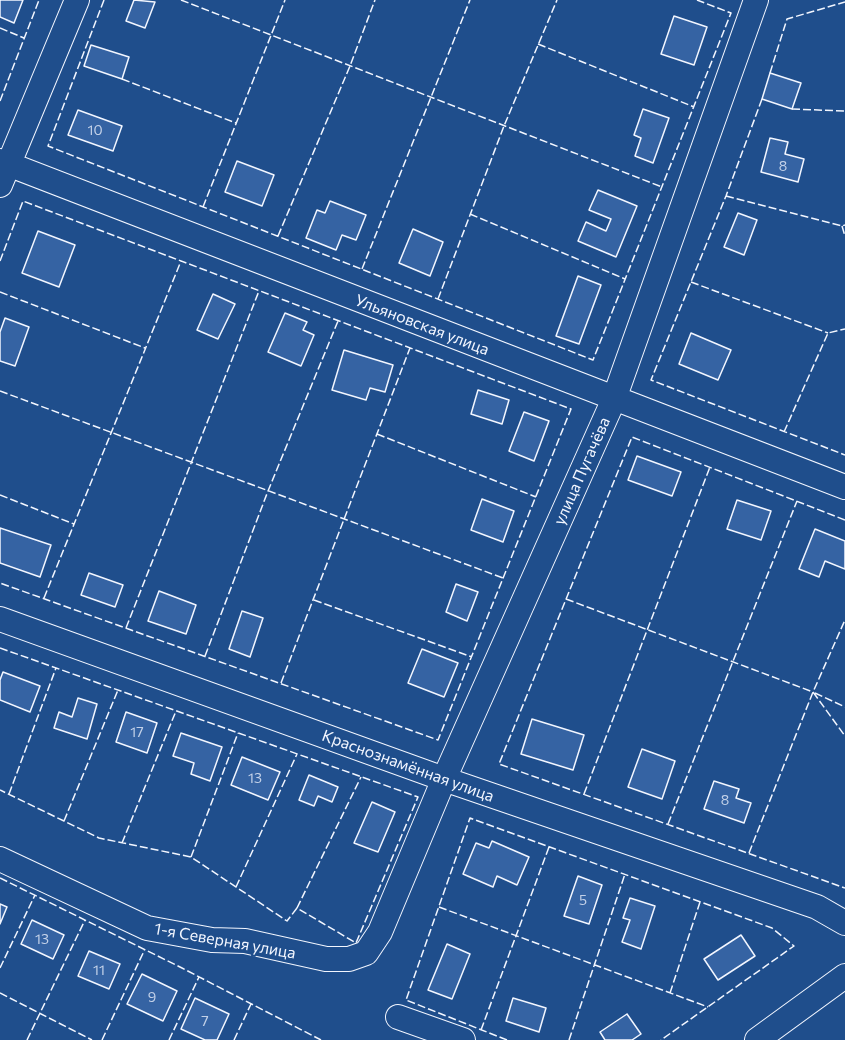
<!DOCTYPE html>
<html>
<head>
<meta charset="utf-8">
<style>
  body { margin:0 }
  canvas { display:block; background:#1f4e8c }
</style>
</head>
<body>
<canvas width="845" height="1040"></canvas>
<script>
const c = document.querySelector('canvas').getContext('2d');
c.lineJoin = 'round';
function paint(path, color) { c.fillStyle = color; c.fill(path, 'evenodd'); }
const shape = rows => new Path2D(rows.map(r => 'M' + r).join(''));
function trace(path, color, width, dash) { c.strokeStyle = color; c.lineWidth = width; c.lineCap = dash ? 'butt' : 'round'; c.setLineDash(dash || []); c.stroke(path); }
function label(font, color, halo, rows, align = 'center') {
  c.font = font + ' Commissioner,sans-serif'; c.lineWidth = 4.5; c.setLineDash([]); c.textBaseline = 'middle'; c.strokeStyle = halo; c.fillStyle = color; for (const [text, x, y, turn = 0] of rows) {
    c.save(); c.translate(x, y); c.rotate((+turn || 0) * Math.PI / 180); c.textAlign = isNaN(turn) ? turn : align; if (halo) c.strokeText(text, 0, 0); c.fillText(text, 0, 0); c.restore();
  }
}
const building = shape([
  [0,0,23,0,14,23,0,17,0,0],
  [134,0,155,2,145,28,126,21,134,0],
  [674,16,707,27,694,65,661,54,674,16],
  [91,45,129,57,122,79,84,66,91,45],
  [770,73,801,83,792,109,762,99,770,73],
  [643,109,669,118,653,163,635,156,641,138,634,135,643,109],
  [78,110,122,126,113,151,68,135,78,110],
  [770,138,788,142,785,154,804,159,798,182,761,172,770,138],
  [237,161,274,175,262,206,225,192,237,161],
  [598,190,637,206,616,257,578,241,586,222,606,231,611,219,589,210,598,190],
  [330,201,366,215,356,240,342,235,336,250,306,238,317,210,325,213,330,201],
  [738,213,757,220,744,255,724,247,738,213],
  [413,229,443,242,430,276,399,263,413,229],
  [38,231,75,245,59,287,22,273,38,231],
  [578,276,601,285,579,344,556,336,578,276],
  [213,294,235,304,218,339,197,330,213,294],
  [285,313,307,322,303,330,314,335,301,366,268,352,285,313],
  [5,318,29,327,15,366,0,361,0,332,5,318],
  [691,333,731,350,718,380,679,364,691,333],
  [344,350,393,365,385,392,370,388,366,400,332,390,344,350],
  [478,390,509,400,502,424,471,414,478,390],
  [524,412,549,421,534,461,509,451,524,412],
  [637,456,681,472,672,496,628,480,637,456],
  [482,499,514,511,503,542,471,530,482,499],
  [737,500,771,511,761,540,727,529,737,500],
  [0,528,51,545,40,577,0,563,0,528],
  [815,529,845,541,845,569,825,561,819,577,799,569,815,529],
  [89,573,123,585,115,607,81,595,89,573],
  [456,584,478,592,467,621,446,612,456,584],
  [159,591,196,605,186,634,148,621,159,591],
  [242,611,263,618,250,657,229,649,242,611],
  [422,649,458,663,444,697,408,683,422,649],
  [3,672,40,686,30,712,0,700,0,680,3,672],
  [78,698,97,704,87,739,54,728,59,712,72,717,78,698],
  [126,712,157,723,147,753,116,742,126,712],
  [532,719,584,735,573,770,521,754,532,719],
  [181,733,222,747,210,781,191,774,194,763,173,756,181,733],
  [642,749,675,761,662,799,628,787,642,749],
  [242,757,280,772,268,800,231,785,242,757],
  [309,775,338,787,332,802,318,796,314,806,299,800,309,775],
  [714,781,739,789,736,798,751,803,744,823,704,809,714,781],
  [372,802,395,812,378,852,354,843,372,802],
  [492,841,529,857,517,885,497,876,493,887,463,874,476,843,489,848,492,841],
  [578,876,602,885,589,924,564,916,578,876],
  [630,898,655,906,641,949,622,942,630,920,623,918,630,898],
  [0,904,7,907,0,924,0,904],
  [32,920,64,935,53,959,21,944,32,920],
  [741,935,755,956,718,980,704,959,741,935],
  [447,944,470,954,452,999,428,990,447,944],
  [89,951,120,964,109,989,78,976,89,951],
  [142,974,177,991,163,1021,127,1004,142,974],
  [195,998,229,1014,217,1040,205,1040,181,1029,195,998],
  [513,998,546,1008,539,1032,506,1021,513,998],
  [627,1014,641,1034,632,1040,605,1040,600,1032,627,1014]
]);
paint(building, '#3563a3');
trace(building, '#f2f6ff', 1.5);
const minor = shape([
  [0,161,845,487],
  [0,185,77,0],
  [0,619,444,779,817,907,845,923],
  [0,859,147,928,212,940,245,941,326,959,349,959,366,953,380,932,444,779,614,399,756,0],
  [398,1017,463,1040],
  [757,1040,845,976]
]);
trace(minor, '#f2f6ff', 26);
trace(minor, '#1f4e8c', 24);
trace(shape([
  [104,0,48,146,593,360,731,13,697,0],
  [181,0,662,187],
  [0,28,24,38],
  [538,44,694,107],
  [770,73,787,19,845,2],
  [122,79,236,123],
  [762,99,726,196,651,380,845,455],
  [0,101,39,0],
  [792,109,845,111],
  [726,196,842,226,845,225],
  [203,207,285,0],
  [470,214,625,279],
  [842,226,845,236],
  [278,236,350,66,375,0],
  [0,261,23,201,571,409,438,740,0,583],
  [362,269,470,0],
  [691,282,828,333],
  [0,292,145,348],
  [438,299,504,126,557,0],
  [0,391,503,578],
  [784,432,828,333,845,329],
  [377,434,536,497],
  [0,495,74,524],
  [845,520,632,437,499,764,845,888],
  [44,598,181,261],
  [566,599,813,692,845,736],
  [314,600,472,657],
  [126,628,259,291],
  [0,648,418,797,356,943,297,908,287,921,191,857,99,838,0,790],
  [205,656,268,491,338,321],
  [281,683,410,348],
  [815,693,845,707],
  [9,794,56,668],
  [584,794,710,467],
  [64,821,118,690],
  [668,824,797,501],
  [122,843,176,711],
  [749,853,813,692,845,620],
  [191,857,238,733],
  [0,878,182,968,321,1040],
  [236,887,297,754],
  [439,907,708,1007],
  [297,908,361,777],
  [0,968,35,895],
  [0,993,92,1040],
  [670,993,700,902],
  [481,1030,549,847],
  [27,1040,85,920],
  [102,1040,145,949],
  [169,1040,199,977],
  [234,1040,251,1004],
  [507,1040,406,1000,470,818,772,928,794,946,661,1040],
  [569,1040,625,874]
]), '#f2f6ff', 1.5, [8, 3]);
label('14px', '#c3d1e8', null, [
  ["10",95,130],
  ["8",783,166],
  ["17",137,732],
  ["13",255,778],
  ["8",725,800],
  ["5",583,900],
  ["13",42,939],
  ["11",99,970],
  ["9",152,997],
  ["7",205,1021]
]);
label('16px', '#f2f6ff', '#1f4e8c', [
  ["Ульяновская улица",422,325,21],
  ["улица Пугачёва",582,471,-66],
  ["Краснознамённая улица",408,766,20],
  ["1-я Северная улица",225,941,10]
]);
</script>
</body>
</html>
